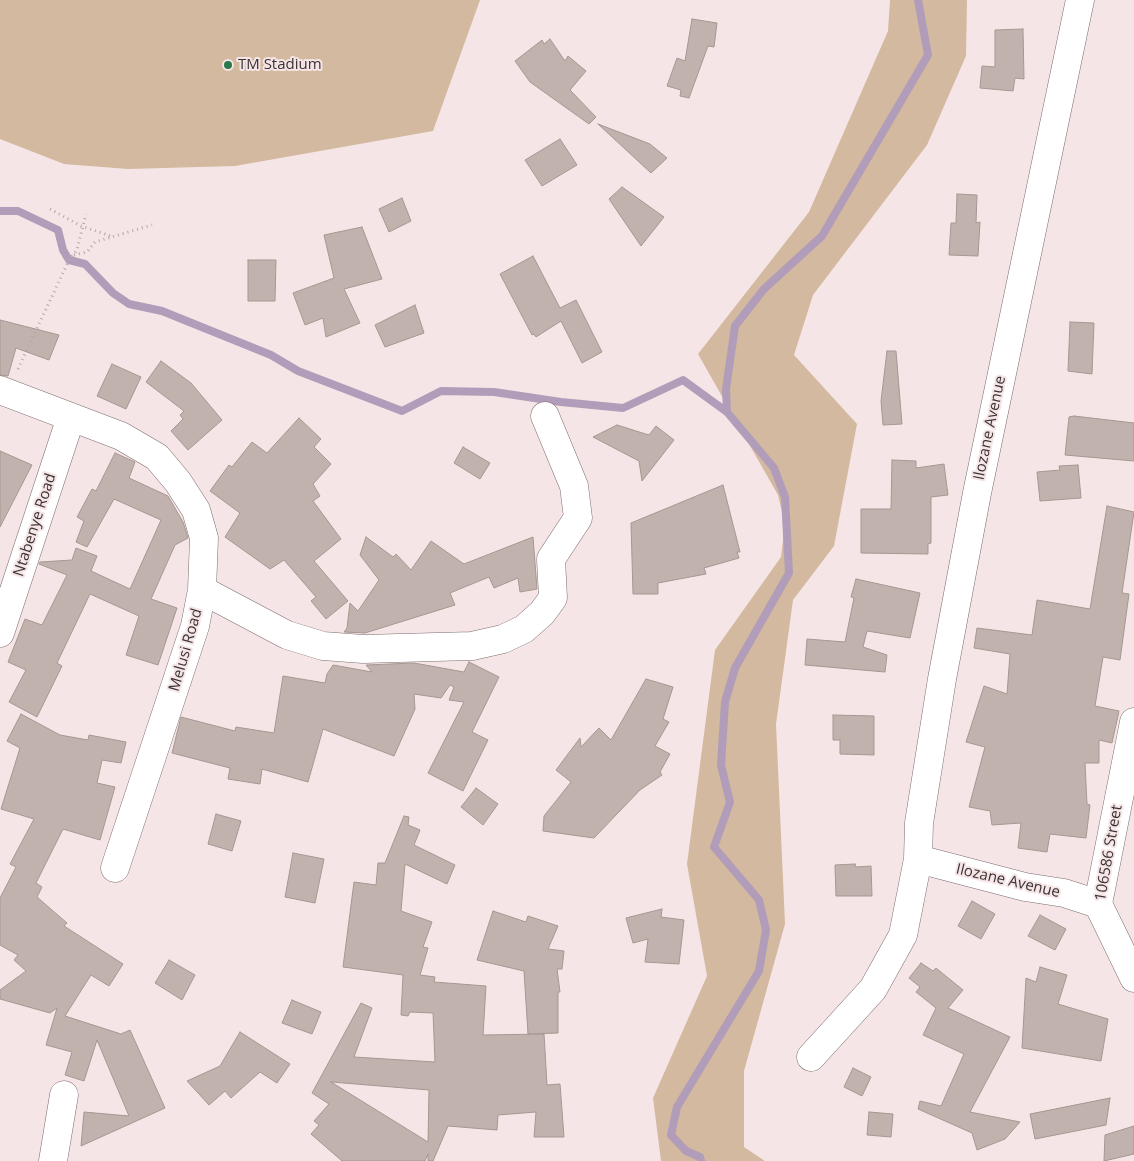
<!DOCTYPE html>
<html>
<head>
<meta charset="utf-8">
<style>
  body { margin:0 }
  canvas { display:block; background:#f6e5e6 }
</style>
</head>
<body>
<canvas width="1134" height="1161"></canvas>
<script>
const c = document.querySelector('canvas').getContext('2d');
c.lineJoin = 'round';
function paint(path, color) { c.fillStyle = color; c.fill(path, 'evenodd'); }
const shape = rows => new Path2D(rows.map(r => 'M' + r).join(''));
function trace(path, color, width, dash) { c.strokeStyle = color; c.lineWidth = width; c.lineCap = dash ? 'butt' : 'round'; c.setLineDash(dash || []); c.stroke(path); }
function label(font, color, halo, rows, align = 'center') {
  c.font = font + ' "Open Sans",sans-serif'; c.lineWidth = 4; c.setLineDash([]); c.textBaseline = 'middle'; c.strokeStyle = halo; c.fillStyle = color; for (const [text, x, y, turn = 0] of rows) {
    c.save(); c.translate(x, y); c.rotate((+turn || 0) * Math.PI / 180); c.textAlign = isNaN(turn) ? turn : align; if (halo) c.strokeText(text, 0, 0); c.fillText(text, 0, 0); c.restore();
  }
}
paint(shape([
  [0,0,480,0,433,131,235,166,128,169,64,164,0,139],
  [890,0,967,0,966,56,927,145,813,295,794,355,857,424,834,546,793,600,776,724,785,924,744,1071,744,1147,765,1161,661,1161,653,1098,707,976,687,864,715,650,781,557,785,524,778,495,698,354,809,212,888,31]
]), '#d2b99f');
trace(shape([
  [0,211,18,211,58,230,63,250,69,260,85,264,113,293,129,304,162,311,271,355,298,371,402,411,441,391,494,392,561,402,623,408,683,380,727,412,774,468,785,497,789,573,735,668,725,702,721,765,730,802,714,847,759,900,766,930,759,971,677,1107,671,1135,686,1151,700,1157,701,1161],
  [727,412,726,389,735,326,764,289,822,236,928,55,918,0]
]), '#b19db9', 8);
const building = shape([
  [692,19,717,23,714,47,708,46,689,98,680,96,681,90,667,86,677,58,685,61,692,19],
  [1023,29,1024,79,1015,78,1013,91,980,88,982,66,995,67,995,30,1023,29],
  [550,39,565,61,568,56,586,71,570,90,596,117,589,124,530,82,515,61,542,40,544,44,550,39],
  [598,124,650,144,667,158,651,173,598,124],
  [560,139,577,165,542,186,525,160,560,139],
  [622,187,664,217,641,246,609,199,622,187],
  [957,194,977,195,976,223,980,222,978,256,949,255,951,223,956,223,957,194],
  [402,198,411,221,389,232,379,209,402,198],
  [362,227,382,279,344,289,360,323,326,337,323,318,305,325,293,293,334,278,324,235,362,227],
  [533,256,560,308,576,300,602,352,582,363,561,321,536,337,534,334,532,335,500,274,533,256],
  [248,260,276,260,275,301,248,301,248,260],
  [415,305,424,333,385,347,375,325,415,305],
  [0,320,59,335,49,360,16,348,8,376,0,375,0,320],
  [1070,322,1094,323,1092,374,1068,371,1070,322],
  [887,351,896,351,902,424,883,425,881,401,887,351],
  [161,361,191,383,222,420,188,450,171,431,183,419,180,415,184,411,146,382,161,361],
  [112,364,141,377,126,409,97,396,112,364],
  [1074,416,1134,423,1134,461,1065,455,1069,417,1074,416],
  [299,418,321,439,314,447,331,464,313,484,320,496,313,501,341,539,314,561,348,601,326,619,311,601,316,597,284,560,270,569,225,537,240,513,210,491,229,465,232,467,252,442,267,453,299,418],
  [617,425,649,435,656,426,674,440,642,481,639,461,593,437,617,425],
  [463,447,490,463,480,479,454,463,463,447],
  [0,451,32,465,0,527,0,451],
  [115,453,135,462,129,478,168,496,183,522,188,538,175,545,151,599,177,608,158,665,126,655,139,616,90,594,57,663,62,666,37,717,9,702,26,670,8,662,25,619,42,625,67,575,39,564,40,562,72,560,76,548,97,556,91,571,130,589,161,520,114,499,87,547,76,542,84,521,77,517,92,489,96,491,115,453],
  [892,460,916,461,916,468,944,464,948,495,931,497,931,543,928,544,928,554,861,553,861,509,891,509,892,460],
  [1078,465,1081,498,1040,501,1037,472,1060,470,1059,466,1078,465],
  [723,485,740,552,737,552,739,558,704,568,706,574,658,583,658,594,633,594,631,523,723,485],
  [1107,506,1134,512,1122,593,1129,594,1120,660,1103,657,1095,706,1119,711,1112,743,1099,740,1099,763,1085,763,1087,804,1090,805,1086,838,1050,834,1047,852,1018,848,1021,823,992,825,990,811,969,807,985,747,966,742,984,686,1007,694,1010,654,974,648,977,628,1032,635,1037,600,1090,609,1107,506],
  [366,537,393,557,396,554,411,570,431,541,464,564,533,537,537,589,520,592,518,578,494,588,489,577,450,593,455,605,365,633,344,632,347,628,350,603,358,611,379,580,360,555,366,537],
  [856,579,920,593,910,638,867,631,863,647,887,655,885,672,805,665,807,639,845,642,854,598,851,597,856,579],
  [469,662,499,677,472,732,488,740,463,791,428,773,464,702,449,700,454,687,450,685,441,698,414,694,415,709,394,756,323,729,308,782,262,769,260,784,228,779,230,768,172,753,181,717,235,731,236,727,274,733,283,676,325,683,327,674,333,665,372,672,366,665,414,663,464,672,469,662],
  [646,679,673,687,663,719,669,722,655,746,670,754,660,772,662,775,640,790,594,838,543,831,544,816,571,782,556,770,580,738,581,747,599,728,611,740,646,679],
  [21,714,60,735,88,740,89,735,126,742,121,763,102,760,97,783,115,787,100,840,63,829,36,883,42,887,37,897,67,923,64,926,123,964,109,986,91,975,65,1016,121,1034,130,1030,165,1108,81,1146,84,1112,129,1116,97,1040,84,1081,65,1075,72,1052,46,1045,57,1008,50,1013,0,999,0,990,26,971,14,960,18,955,0,945,0,898,16,867,10,864,34,819,1,809,20,748,7,741,21,714],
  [833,715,874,716,874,755,840,754,840,740,833,740,833,715],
  [476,788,498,804,483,825,461,807,476,788],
  [216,814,241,821,232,851,208,844,216,814],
  [404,816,409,817,408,825,420,830,414,845,455,865,447,884,405,864,401,911,432,922,423,947,428,948,420,975,435,977,434,982,486,986,483,1035,544,1034,547,1085,560,1084,564,1137,534,1137,536,1112,498,1115,497,1130,448,1126,433,1161,428,1161,428,1154,425,1161,342,1161,311,1134,319,1125,314,1121,329,1104,312,1093,361,1003,372,1008,354,1057,435,1062,433,1013,410,1012,408,1016,401,1015,403,975,343,967,354,882,376,885,378,863,385,863,404,816],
  [331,1082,429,1090,428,1142,331,1082],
  [293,853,324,859,315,903,285,897,293,853],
  [855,864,856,867,871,866,872,896,836,896,835,865,855,864],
  [972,901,995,914,981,939,958,926,972,901],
  [662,909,661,917,684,920,679,964,645,962,648,939,633,943,626,918,662,909],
  [493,911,526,922,528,916,558,926,548,949,564,951,562,969,557,969,560,992,558,992,558,1033,528,1034,524,971,477,960,493,911],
  [1040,915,1066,929,1055,950,1028,936,1040,915],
  [169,960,195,975,182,1000,155,983,169,960],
  [921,963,933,971,936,968,963,990,948,1008,1010,1037,970,1112,1020,1122,1005,1139,977,1150,972,1133,918,1109,920,1101,941,1106,964,1054,923,1035,936,1008,916,992,920,987,909,978,921,963],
  [1040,967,1067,975,1058,1004,1108,1019,1101,1061,1022,1048,1026,978,1036,982,1040,967],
  [292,1000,321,1012,312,1034,282,1023,292,1000],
  [240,1032,290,1064,277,1083,260,1072,231,1098,225,1091,209,1105,187,1081,220,1066,240,1032],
  [853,1068,871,1077,862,1096,844,1087,853,1068],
  [1110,1098,1106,1125,1035,1139,1030,1114,1110,1098],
  [869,1112,893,1114,891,1137,867,1135,869,1112],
  [1134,1126,1134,1154,1104,1161,1105,1135,1134,1126]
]);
paint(building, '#c1b2ad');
trace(building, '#a59791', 1);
const minor = shape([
  [0,390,121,436,157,457,178,482,196,510,204,538,202,590,195,626,115,868],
  [202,590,287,635,323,646,363,649,472,646,503,639,524,629,542,613,553,598,551,559,578,518,574,486,545,416],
  [0,633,71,417],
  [1134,722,1098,904,1134,978],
  [918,859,1025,887,1064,893,1098,904],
  [811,1057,873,989,903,935,918,859,919,823,942,679,977,493,1080,0],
  [53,1161,64,1095]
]);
trace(minor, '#7c6d6e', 29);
trace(shape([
  [50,209,81,226,111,236],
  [74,255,87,252,95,242,152,225],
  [18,369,69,260,77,250,86,214]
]), '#b4a7a8', 3, [1, 4]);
trace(minor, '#fff', 28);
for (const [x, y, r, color] of [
  [228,65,5,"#297949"]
]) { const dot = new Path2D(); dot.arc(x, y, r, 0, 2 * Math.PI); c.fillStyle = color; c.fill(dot); trace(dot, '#f6e5e6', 2); }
label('15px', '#3a3334', '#f6e5e6', [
  ["TM Stadium",238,65]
], 'left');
label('15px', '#3a3334', '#f6e5e6', [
  ["Ilozane Avenue",990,428,-78],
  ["Ntabenye Road",35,525,-72],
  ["Melusi Road",186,650,-74],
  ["106586 Street",1109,853,-80],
  ["Ilozane Avenue",1008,881,13]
]);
</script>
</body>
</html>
